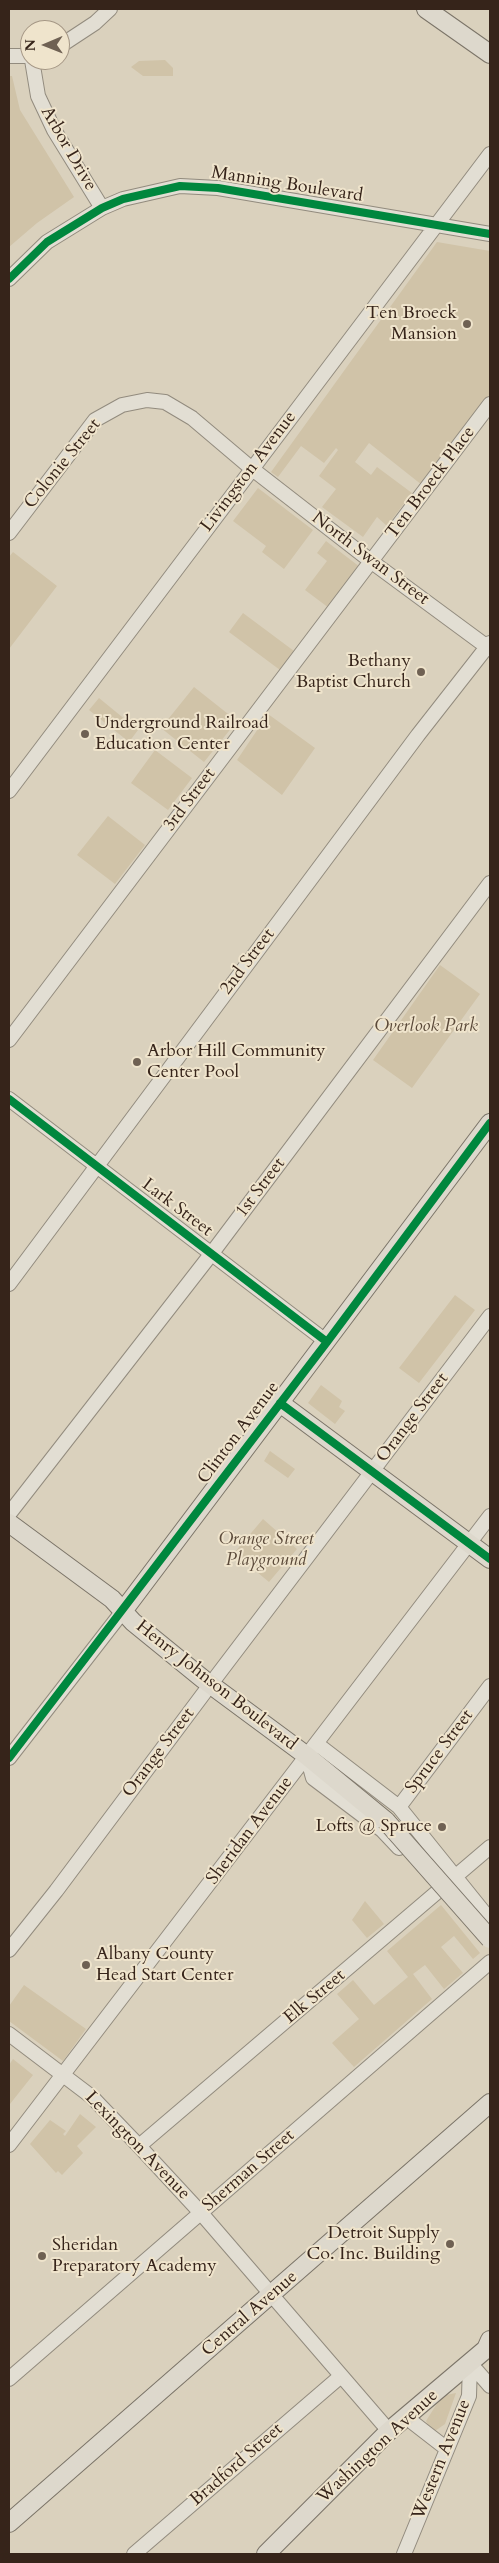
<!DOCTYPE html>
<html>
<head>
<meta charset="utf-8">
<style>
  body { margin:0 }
  #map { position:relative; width:499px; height:2563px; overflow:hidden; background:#dad1bd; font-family:Cardo,serif }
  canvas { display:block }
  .frame { position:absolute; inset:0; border:10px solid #36241a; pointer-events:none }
  .north { position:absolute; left:20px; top:20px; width:50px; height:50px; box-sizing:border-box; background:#efe4cc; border:1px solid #a59785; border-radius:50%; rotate:269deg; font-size:14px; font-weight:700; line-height:20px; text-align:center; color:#36241a }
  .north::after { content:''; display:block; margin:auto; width:18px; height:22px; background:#6f6153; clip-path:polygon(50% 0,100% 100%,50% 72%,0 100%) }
</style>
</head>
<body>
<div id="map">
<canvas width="499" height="2563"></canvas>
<div class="frame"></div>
<div class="north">N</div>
</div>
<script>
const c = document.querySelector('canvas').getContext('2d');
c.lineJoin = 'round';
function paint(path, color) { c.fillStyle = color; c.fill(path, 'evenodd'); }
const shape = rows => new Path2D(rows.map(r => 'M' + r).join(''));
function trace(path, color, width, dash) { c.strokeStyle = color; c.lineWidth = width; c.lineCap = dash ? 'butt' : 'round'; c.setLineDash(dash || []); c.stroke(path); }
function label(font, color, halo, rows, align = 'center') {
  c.font = font + ' Cardo,serif'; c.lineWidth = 4; c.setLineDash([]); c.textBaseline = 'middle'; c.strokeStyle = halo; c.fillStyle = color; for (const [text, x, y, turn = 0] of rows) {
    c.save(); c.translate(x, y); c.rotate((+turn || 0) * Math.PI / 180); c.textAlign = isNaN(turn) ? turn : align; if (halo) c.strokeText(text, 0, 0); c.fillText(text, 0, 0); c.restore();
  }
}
paint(shape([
  [165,60,173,68,173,76,143,76,131,67,139,61],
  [9,76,12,76,20,110,74,197,37,223,9,247],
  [437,242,490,251,490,394,422,485,369,443,355,462,371,475,377,467,412,493,387,526,377,517,363,537,322,507,336,489,319,476,338,450,336,448,324,463,301,446,278,477,271,472],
  [258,488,313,530,284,569,262,552,266,546,233,521],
  [326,541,360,567,329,608,305,590,327,561,317,553],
  [13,552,57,586,9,649,9,557],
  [243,613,294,651,280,670,229,632],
  [194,687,237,721,204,762,161,728],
  [99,698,138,730,129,742,89,710],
  [268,714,315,748,282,795,237,760],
  [155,750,192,778,168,810,131,783],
  [108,816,145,845,115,884,77,855],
  [440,965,480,994,412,1088,373,1060],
  [455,1295,475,1310,419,1383,399,1368],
  [321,1385,342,1401,339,1407,345,1411,335,1424,308,1403],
  [270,1451,295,1469,288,1478,264,1461],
  [263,1519,297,1549,269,1582,234,1553],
  [365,1901,384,1924,367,1938,352,1920],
  [441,1905,480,1953,473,1959,454,1936,441,1947,463,1973,444,1989,425,1965,413,1974,432,1999,354,2067,332,2043,359,2019,337,1994,353,1980,374,2005,408,1977,387,1951],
  [24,1985,86,2029,63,2061,9,2021,9,2006],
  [13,2059,33,2075,10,2104,9,2065],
  [80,2114,96,2127,77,2146,83,2153,62,2175,58,2171,56,2173,30,2144,50,2120,66,2131,63,2134,65,2136],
  [456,2393,445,2424,435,2431,430,2429,426,2421,438,2402,446,2395]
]), '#d0c3a8');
const minor = shape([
  [60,46,95,23,110,9],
  [9,56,30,56],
  [32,60,38,96,54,130,102,208],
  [9,279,47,242,102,208,123,199,180,186,218,188,490,234],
  [9,533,95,420,122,405,147,400,165,402,192,418,251,468,372,562,490,649],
  [9,791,490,154],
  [9,1040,490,404],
  [9,1099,327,1342],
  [9,1284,418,735,490,643],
  [9,1514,212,1253,490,883],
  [317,1744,399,1807,490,1920],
  [307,1756,313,1778,382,1830,399,1848],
  [9,1758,123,1611],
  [399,1807,490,1686],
  [9,1950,56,1891,210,1685,490,1316],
  [9,2034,92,2097,139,2146,201,2213,389,2431],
  [9,2145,490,1516],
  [139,2146,490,1847],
  [470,2363,490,2386],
  [9,2379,490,1962],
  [407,2418,447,2449],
  [134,2554,341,2376],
  [404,2554,469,2396,470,2363]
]);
const major = shape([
  [426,9,490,54],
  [280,1403,490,1559],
  [9,1523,112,1599,133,1622,203,1679,307,1756,386,1821],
  [123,1611,490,1123],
  [9,2523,490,2103],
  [266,2554,389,2431,486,2349,490,2340]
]);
trace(minor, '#928b7e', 16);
trace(major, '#7b7468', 20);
trace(minor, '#e2ded3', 14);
trace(major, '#ddd8cc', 18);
const majorBridge = shape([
  [386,1821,490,1939]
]);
trace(majorBridge, '#7b7468', 20, []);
trace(majorBridge, '#ddd8cc', 18);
trace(shape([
  [9,279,47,242,102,208,123,199,180,186,218,188,490,234],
  [9,1099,327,1342],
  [280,1403,490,1559],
  [9,1758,327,1342,490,1123]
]), '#00873e', 8);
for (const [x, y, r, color] of [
  [467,324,5,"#6f6153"],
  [421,672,5,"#6f6153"],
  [85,734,5,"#6f6153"],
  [137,1062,5,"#6f6153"],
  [442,1827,5,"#6f6153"],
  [86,1965,5,"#6f6153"],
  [450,2244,5,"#6f6153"],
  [42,2256,5,"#6f6153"]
]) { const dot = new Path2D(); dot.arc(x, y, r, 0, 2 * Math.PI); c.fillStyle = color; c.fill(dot); trace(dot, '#efe4cc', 2); }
label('18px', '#36241a', '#efe4cc', [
  ["Arbor Drive",68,149,60],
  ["Manning Boulevard",287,185,9],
  ["Colonie Street",63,464,-51],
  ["Livingston Avenue",249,472,-53],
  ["Ten Broeck Place",431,483,-53],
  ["North Swan Street",370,559,37],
  ["3rd Street",190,800,-53],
  ["2nd Street",248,962,-53],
  ["1st Street",261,1188,-53],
  ["Lark Street",177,1208,37],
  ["Orange Street",413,1418,-53],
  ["Clinton Avenue",239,1433,-53],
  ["Henry Johnson Boulevard",216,1686,38],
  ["Spruce Street",440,1752,-53],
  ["Orange Street",159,1753,-53],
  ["Sheridan Avenue",250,1831,-53],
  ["Elk Street",315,1997,-40],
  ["Lexington Avenue",137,2146,46],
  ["Sherman Street",249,2171,-41],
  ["Central Avenue",250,2314,-41],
  ["Washington Avenue",378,2447,-43],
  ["Western Avenue",442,2460,-68],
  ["Bradford Street",237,2465,-41]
]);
label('18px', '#36241a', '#efe4cc', [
  ["Ten Broeck",457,314],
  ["Mansion",457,335],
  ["Bethany",411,662],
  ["Baptist Church",411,683],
  ["Underground Railroad",95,724,"left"],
  ["Education Center",95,745,"left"],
  ["Arbor Hill Community",147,1052,"left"],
  ["Center Pool",147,1073,"left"],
  ["Lofts @ Spruce",432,1827],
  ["Albany County",96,1955,"left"],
  ["Head Start Center",96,1976,"left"],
  ["Detroit Supply",440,2234],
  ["Co. Inc. Building",440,2255],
  ["Sheridan",52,2246,"left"],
  ["Preparatory Academy",52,2267,"left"]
], 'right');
label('italic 18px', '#5a4939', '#efe4cc', [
  ["Overlook Park",426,1027],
  ["Orange Street",266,1540],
  ["Playground",266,1561]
]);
</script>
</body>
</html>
